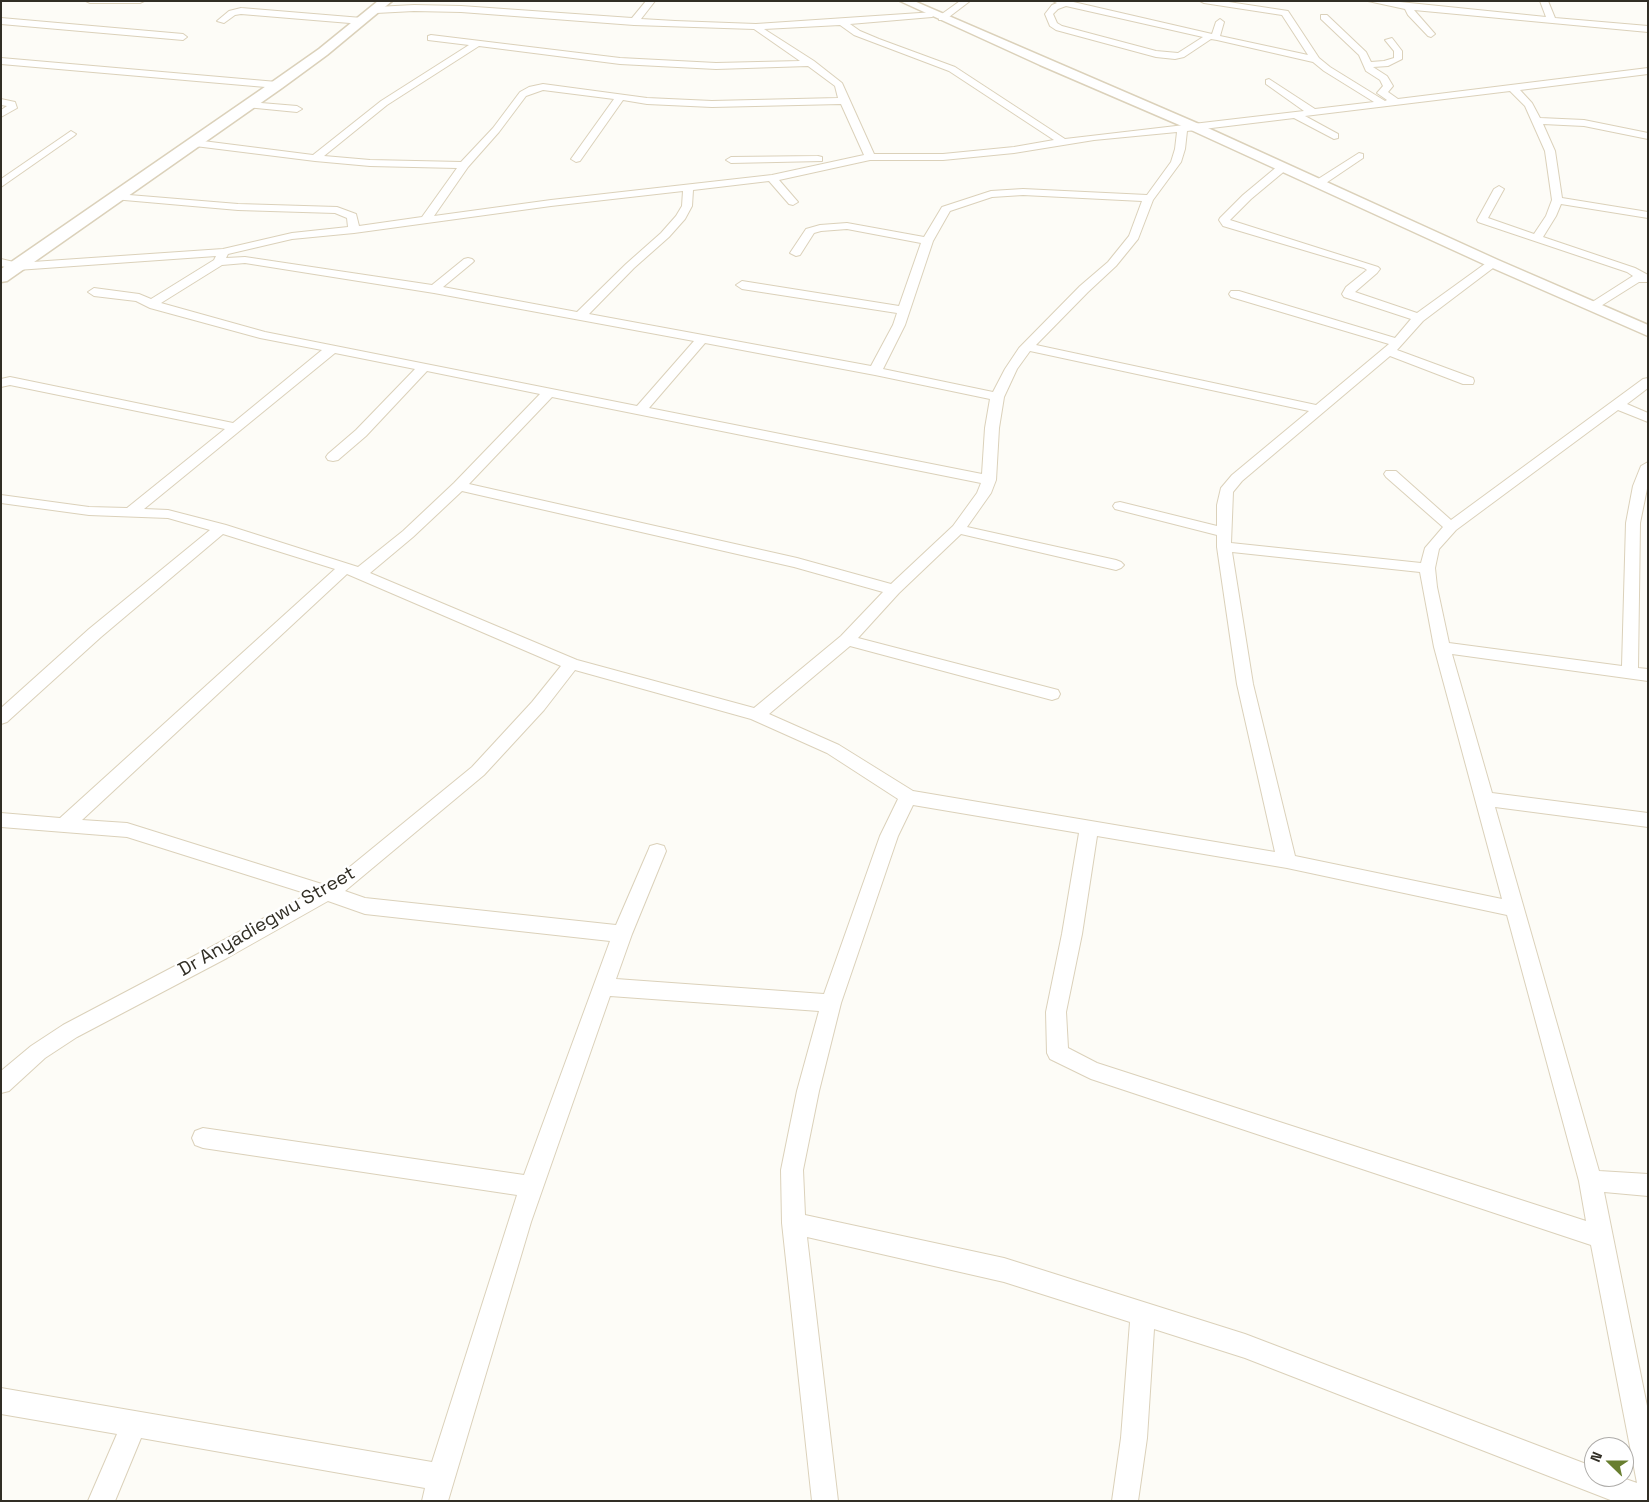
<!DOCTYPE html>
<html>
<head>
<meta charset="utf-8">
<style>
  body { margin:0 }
  #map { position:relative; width:1649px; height:1502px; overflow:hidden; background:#fdfcf7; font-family:"Space Grotesk",sans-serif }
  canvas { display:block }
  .frame { position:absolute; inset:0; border:2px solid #312e25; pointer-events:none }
  .north { position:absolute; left:1584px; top:1437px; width:50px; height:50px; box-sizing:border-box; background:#fff; border:1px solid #adaba8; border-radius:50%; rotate:292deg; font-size:14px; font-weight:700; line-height:20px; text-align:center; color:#312e25 }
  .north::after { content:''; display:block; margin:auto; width:18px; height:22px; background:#687e2f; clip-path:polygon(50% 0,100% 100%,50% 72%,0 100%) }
</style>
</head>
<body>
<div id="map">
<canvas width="1649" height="1502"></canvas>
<div class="frame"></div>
<div class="north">N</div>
</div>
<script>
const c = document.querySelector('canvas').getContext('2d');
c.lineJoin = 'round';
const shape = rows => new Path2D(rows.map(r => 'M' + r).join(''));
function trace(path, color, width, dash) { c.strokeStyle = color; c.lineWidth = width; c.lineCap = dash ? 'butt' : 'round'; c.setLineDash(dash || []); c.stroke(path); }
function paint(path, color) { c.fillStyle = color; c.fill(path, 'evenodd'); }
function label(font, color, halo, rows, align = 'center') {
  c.font = font + ' "Space Grotesk",sans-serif'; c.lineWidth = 5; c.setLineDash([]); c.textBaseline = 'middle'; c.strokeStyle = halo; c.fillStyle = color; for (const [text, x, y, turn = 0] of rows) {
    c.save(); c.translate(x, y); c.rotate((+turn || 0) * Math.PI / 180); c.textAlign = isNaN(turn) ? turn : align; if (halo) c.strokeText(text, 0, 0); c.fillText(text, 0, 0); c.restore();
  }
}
const minor = shape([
  [86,1,144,1,140,3,90,3,86,1],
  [646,1,655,1,641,19,675,21,756,24,935,12,936,14,932,17,850,24,860,31,879,39,955,67,1065,139,1304,111,1266,84,1266,80,1269,79,1315,109,1374,102,1324,71,1313,62,1217,40,1211,39,1184,57,1175,59,1156,57,1056,30,1050,26,1045,14,1052,5,1057,3,1053,1,1069,1,1212,34,1216,22,1220,19,1224,22,1220,36,1308,55,1282,15,1204,3,1200,1,1222,1,1288,11,1319,58,1330,67,1385,101,1387,100,1377,93,1383,86,1380,80,1366,71,1359,55,1321,19,1321,15,1327,15,1366,52,1371,62,1384,61,1394,58,1394,51,1385,40,1392,38,1402,51,1402,59,1388,66,1373,67,1387,76,1393,86,1388,92,1398,99,1648,68,1648,74,1520,90,1532,103,1540,118,1584,120,1648,133,1648,139,1584,126,1543,124,1555,151,1562,198,1648,212,1648,218,1561,204,1556,216,1543,237,1635,268,1648,275,1648,282,1639,282,1596,309,1592,310,1586,306,1633,276,1627,272,1478,222,1477,220,1494,189,1499,186,1504,189,1488,218,1534,234,1546,216,1552,200,1545,151,1525,106,1510,91,1305,116,1338,134,1338,138,1334,139,1294,118,1187,131,1185,149,1181,162,1153,200,1138,239,1116,266,1088,292,1036,345,1316,405,1389,344,1231,297,1229,294,1231,291,1239,291,1395,338,1411,319,1344,297,1342,294,1346,287,1367,270,1364,268,1223,226,1219,220,1220,218,1243,195,1279,165,1283,164,1288,167,1287,169,1251,199,1230,220,1378,267,1380,269,1377,273,1355,292,1417,313,1489,261,1497,261,1499,263,1497,265,1423,321,1397,350,1473,378,1474,381,1473,384,1463,384,1390,356,1242,481,1233,492,1231,543,1421,563,1425,548,1443,527,1386,477,1384,474,1386,471,1396,471,1451,520,1643,379,1648,378,1648,388,1627,404,1648,413,1648,422,1618,410,1456,530,1439,549,1435,568,1437,587,1449,643,1622,666,1626,523,1633,486,1641,466,1648,462,1648,484,1640,523,1638,668,1648,669,1648,681,1452,654,1492,793,1648,813,1648,827,1495,807,1599,1171,1648,1174,1648,1196,1604,1192,1648,1411,1648,1501,1613,1501,1245,1358,1154,1329,1147,1438,1138,1501,1112,1501,1121,1438,1130,1322,1004,1282,807,1237,838,1501,812,1501,782,1223,781,1170,797,1091,819,1011,610,996,531,1222,448,1501,422,1501,425,1488,141,1438,115,1501,88,1501,117,1434,1,1414,1,1388,432,1462,517,1195,203,1148,195,1145,192,1138,195,1131,203,1128,524,1175,610,941,365,914,328,901,227,958,77,1037,45,1058,9,1091,1,1093,1,1071,31,1046,63,1025,213,946,308,894,127,837,1,827,1,813,60,818,335,569,223,534,101,637,7,722,1,724,1,708,89,629,210,530,168,518,89,515,1,503,1,495,89,507,127,508,225,429,10,385,1,387,1,379,10,377,233,423,322,350,260,338,150,308,136,301,94,296,88,292,94,288,139,294,151,299,214,260,216,256,17,270,1,266,1,259,18,263,223,249,292,233,348,227,347,218,335,213,238,210,113,199,112,197,113,195,117,194,238,204,337,207,356,214,359,226,422,217,457,168,370,166,315,161,195,146,190,143,195,140,313,155,381,101,469,45,428,40,428,36,431,35,620,58,716,63,800,61,754,29,634,25,461,12,414,11,376,13,372,10,376,7,414,5,461,6,632,18,646,1],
  [1066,6,1203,37,1178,53,1156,51,1062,26,1057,23,1053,14,1058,9,1066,6],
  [840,25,854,35,949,71,1054,140,1014,147,943,154,874,154,842,83,814,61,764,29,840,25],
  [479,46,620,64,716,69,808,66,835,86,838,98,712,101,647,98,543,84,529,87,520,92,493,128,461,162,370,160,324,156,387,105,479,46],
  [543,90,614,99,571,159,576,162,580,161,623,100,647,104,712,107,841,104,864,155,772,175,551,200,434,216,468,167,499,132,526,96,543,90],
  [1177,132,1175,149,1171,162,1147,195,1023,189,991,191,942,207,924,237,847,223,820,225,806,229,790,253,796,256,800,255,814,233,821,231,847,229,921,243,899,306,742,281,736,285,742,289,897,313,893,325,871,366,589,314,634,268,669,237,685,219,692,206,693,190,769,181,789,204,793,205,798,202,779,180,870,160,943,160,1014,153,1094,140,1177,132],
  [683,191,682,206,676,216,661,233,626,264,577,312,443,287,472,263,474,261,472,259,468,258,464,259,432,285,245,257,226,258,228,254,292,239,354,233,551,206,683,191],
  [1023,195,1142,201,1129,236,1108,262,1080,286,1019,348,1005,369,993,392,883,369,905,325,933,241,950,211,992,197,1023,195],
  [245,263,434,293,694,341,637,406,265,332,161,303,222,265,245,263],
  [705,343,875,375,990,399,985,428,982,474,649,408,705,343],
  [1030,351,1309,411,1232,475,1221,488,1217,505,1217,526,1120,502,1115,503,1113,506,1115,509,1217,535,1217,547,1237,684,1275,852,913,791,839,745,769,714,850,646,1052,700,1058,698,1060,694,1058,690,858,638,899,593,961,534,1116,570,1121,568,1124,565,1121,562,1116,560,967,527,991,493,996,480,999,428,1004,397,1017,369,1030,351],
  [335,353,415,369,356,430,328,454,326,457,328,460,333,461,338,460,366,436,427,371,540,394,454,483,403,531,358,567,226,525,168,510,144,509,335,353],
  [552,397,981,483,977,493,953,526,891,584,797,558,469,484,552,397],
  [462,491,794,567,883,592,841,636,754,708,577,660,370,573,413,537,462,491],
  [1232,552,1420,572,1434,647,1502,899,1295,856,1253,684,1232,552],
  [347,574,561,666,532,702,472,767,335,879,325,885,127,823,82,820,347,574],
  [575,670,751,719,827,753,898,799,880,836,824,994,616,979,632,934,666,851,664,846,657,844,650,846,648,851,616,925,365,898,345,891,484,775,544,710,575,670],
  [913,805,1079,833,1062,934,1046,1012,1047,1053,1050,1059,1091,1079,1591,1245,1637,1483,1620,1477,1594,1477,1594,1467,1245,1334,1004,1258,805,1215,803,1170,819,1091,841,1003,898,836,913,805],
  [1097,836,1287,868,1507,915,1579,1181,1586,1221,1097,1063,1068,1048,1066,1012,1082,934,1097,836],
  [960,1,970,1,945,20,939,20,939,16,960,1],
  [1368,1,1390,1,1546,17,1540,1,1548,1,1555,18,1648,26,1648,32,1414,10,1435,34,1431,37,1428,36,1408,15,1405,9,1368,1],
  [241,8,362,18,366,21,362,24,241,14,235,15,224,23,217,21,229,11,241,8],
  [1,18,183,34,187,37,183,40,1,24,1,18],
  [1,58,277,82,282,85,277,88,1,64,1,58],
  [1,99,15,102,17,108,1,117,1,110,7,106,1,105,1,99],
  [249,102,297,106,302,109,297,112,246,107,246,103,249,102],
  [71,131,76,134,74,136,1,187,1,179,71,131],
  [1359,153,1363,154,1363,158,1323,185,1315,185,1314,183,1315,181,1359,153],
  [818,156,822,157,822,161,731,163,726,160,731,157,818,156]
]);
const tertiary = shape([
  [900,1,914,1,1199,124,1498,260,1648,325,1648,336,1488,266,1191,130,1040,65,900,1]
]);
const secondary = shape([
  [378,1,392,1,327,55,282,88,7,281,1,282,1,269,272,82,319,49,378,1]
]);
trace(minor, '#dbd1ba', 2);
trace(tertiary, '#dbd1ba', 3);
trace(secondary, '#dbd1ba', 3);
paint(minor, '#fff');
paint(tertiary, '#fff');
paint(secondary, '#fff');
label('19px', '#312e25', '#fff', [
  ["Dr Anyadiegwu Street",267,922,-30]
]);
</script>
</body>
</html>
